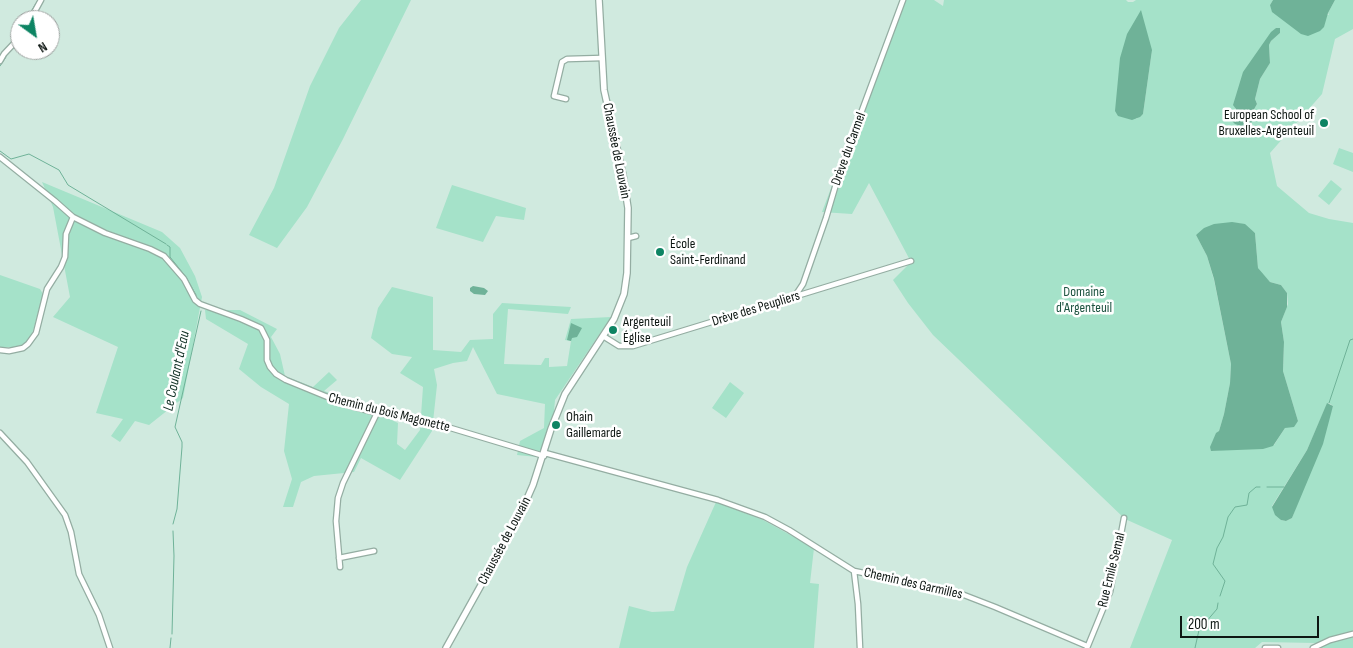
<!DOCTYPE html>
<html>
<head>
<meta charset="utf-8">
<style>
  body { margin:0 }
  #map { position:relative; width:1353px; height:648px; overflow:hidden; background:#d0eadf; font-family:"Sofia Sans Condensed",sans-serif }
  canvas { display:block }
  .north { position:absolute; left:10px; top:10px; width:50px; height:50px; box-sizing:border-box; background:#fff; border:1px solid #9ea2a0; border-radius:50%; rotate:148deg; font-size:14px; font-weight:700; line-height:20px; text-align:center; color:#0d1612 }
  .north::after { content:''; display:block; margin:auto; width:18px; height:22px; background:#0d8463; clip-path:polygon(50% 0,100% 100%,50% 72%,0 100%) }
  .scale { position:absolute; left:1180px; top:616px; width:139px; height:22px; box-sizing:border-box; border:2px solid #0d1612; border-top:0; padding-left:6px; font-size:15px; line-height:18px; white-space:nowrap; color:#0d1612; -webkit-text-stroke:4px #fff; paint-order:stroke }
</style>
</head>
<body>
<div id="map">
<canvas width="1353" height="648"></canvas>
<div class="north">N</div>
<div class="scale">200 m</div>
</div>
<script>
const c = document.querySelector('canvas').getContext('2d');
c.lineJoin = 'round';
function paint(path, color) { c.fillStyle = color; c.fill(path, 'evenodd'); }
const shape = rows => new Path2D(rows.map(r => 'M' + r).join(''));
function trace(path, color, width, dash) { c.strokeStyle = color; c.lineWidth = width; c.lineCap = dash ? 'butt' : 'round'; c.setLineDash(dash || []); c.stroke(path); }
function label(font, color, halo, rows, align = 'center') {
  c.font = font + ' "Sofia Sans Condensed",sans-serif'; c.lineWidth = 5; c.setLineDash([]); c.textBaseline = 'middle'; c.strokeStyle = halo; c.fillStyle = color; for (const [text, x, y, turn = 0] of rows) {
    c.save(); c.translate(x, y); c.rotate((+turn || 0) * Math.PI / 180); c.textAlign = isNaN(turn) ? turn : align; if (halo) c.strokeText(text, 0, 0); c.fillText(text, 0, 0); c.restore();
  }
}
paint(shape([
  [361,0,411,0,343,139,307,207,277,248,249,235,274,188,310,86,339,28],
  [902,0,934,0,943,6,944,0,1126,0,1128,2,1133,2,1136,0,1273,0,1270,5,1329,15,1328,13,1335,0,1353,0,1353,29,1335,39,1322,94,1270,153,1277,186,1309,213,1329,219,1353,223,1353,648,1315,648,1315,643,1262,642,1255,648,1130,648,1172,540,1125,519,933,335,908,303,893,280,911,262,869,183,852,214,822,212],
  [1276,28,1280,33,1271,41,1269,45,1270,63,1260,79,1255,99,1257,104,1252,113,1253,119,1250,125,1231,117],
  [1152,50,1143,114,1136,119],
  [1239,223,1255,233,1258,268,1260,272,1270,282,1281,285,1287,293,1288,304,1281,322,1284,342,1283,371,1298,421,1285,428,1274,445,1211,451,1213,441,1219,431,1224,414,1230,383,1231,364,1214,280,1207,256,1196,235],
  [1327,404,1329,403,1333,406,1292,518,1286,521,1281,520,1272,506,1307,450],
  [1339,148,1353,153,1353,172,1333,164],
  [1331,180,1342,189,1329,205,1318,196],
  [42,182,162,232,180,248,195,276,202,297,183,398,149,425,135,421,120,442,111,436,123,419,96,413,118,347,53,317,70,297,53,207],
  [452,185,526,208,524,220,496,216,483,242,436,228],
  [0,275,40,289,43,294,33,331,27,342,19,347,0,347],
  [392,287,433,297,433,350,461,352,470,340,493,339,493,314,502,303,571,307,568,314,508,309,504,364,541,365,545,358,549,358,549,367,567,366,571,341,565,340,571,319,611,317,555,400,553,423,547,458,517,455,520,441,544,428,545,404,497,394,473,347,467,361,453,363,434,369,437,385,432,431,400,480,361,458,354,472,314,476,301,482,293,507,283,507,292,479,284,451,289,404,261,387,239,369,248,344,206,319,205,310,240,310,277,329,271,337,280,354,285,376,313,387,329,372,337,380,324,391,347,399,398,423,397,444,405,450,420,430,423,387,400,373,412,357,392,354,371,338,378,308],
  [730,382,744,393,726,418,712,408],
  [716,502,763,520,814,548,810,583,819,584,814,648,619,648,629,606,652,612,674,611,687,567]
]), '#a5e2c9');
paint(shape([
  [1273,0,1335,0,1328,13,1324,27,1320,31,1308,36,1301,34,1272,12,1270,5],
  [1141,10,1152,50,1143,114,1140,117,1132,120,1118,116,1115,111,1120,58,1127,34],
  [1276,28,1280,28,1280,33,1271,41,1269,45,1270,63,1260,79,1255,99,1257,104,1252,113,1253,119,1250,125,1247,128,1235,124,1231,120,1231,117,1236,109,1233,105,1243,72,1271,32],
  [1232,222,1245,224,1255,233,1258,268,1270,282,1281,285,1287,293,1287,307,1281,322,1284,342,1283,371,1298,421,1294,427,1285,428,1273,446,1263,449,1211,451,1210,447,1216,433,1219,431,1224,414,1230,383,1231,364,1214,279,1207,256,1196,235,1204,228,1214,224],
  [473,286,484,288,488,291,485,295,474,294,470,291,470,288],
  [571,323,582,328,577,337,572,338,571,341,567,340],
  [1327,403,1333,406,1323,444,1292,518,1286,521,1281,520,1275,515,1272,507,1307,450]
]), '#6fb298');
trace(shape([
  [26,20,38,0],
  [6,49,20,31],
  [0,66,6,57],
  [0,151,11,159,29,154,59,170,68,185,166,244],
  [167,245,170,247,170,257,186,277,196,295],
  [1329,403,1350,340,1353,339],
  [1267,487,1284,487],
  [173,524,177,509,182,447,182,442,175,427,201,311],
  [1220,596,1225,581,1213,564,1217,548,1223,537,1228,517,1235,507,1247,505,1249,493,1256,487,1260,487],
  [172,634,174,556,173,531],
  [170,648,171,638],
  [1195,648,1199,630,1217,609,1218,603]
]), '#6fb298', 1);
const street = shape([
  [30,20,41,0],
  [0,61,4,54,20,37],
  [566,99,554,96,562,62,567,59,602,58],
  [0,157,55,201,73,217,105,233,150,249,164,256,184,279,195,300,200,304,241,319,261,328,267,340,267,360,270,367,276,374,286,380,347,405,377,413,402,416,434,423,544,456],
  [628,238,636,236],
  [795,296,803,284,826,218,841,167,903,0],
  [603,336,619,346,633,346,911,261],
  [0,350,9,351,23,348,28,344,36,333,47,289,61,267,65,257,66,234,73,217],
  [0,433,27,462,65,515,71,532,79,574,99,615,110,648],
  [545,453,718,500,765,517,789,530,854,571,922,585,964,595,995,607,1087,646],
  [339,558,374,551],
  [340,567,336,521,338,498,343,483,377,413],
  [854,571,858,604,860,648],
  [1087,648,1110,592,1124,518],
  [1265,648,1278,648],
  [1313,648,1330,640,1353,634]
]);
const secondary = shape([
  [446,648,519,517,533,485,551,429,565,394,614,319,624,294,627,273,628,208,623,175,604,90,599,0]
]);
trace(street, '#94ada2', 7);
trace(secondary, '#94ada2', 8);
trace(street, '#fff', 4.5);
trace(secondary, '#fff', 5.5);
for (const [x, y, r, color] of [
  [1324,123,5,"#0d8463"],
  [660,252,5,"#0d8463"],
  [613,330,5,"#0d8463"],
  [556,425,5,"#0d8463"]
]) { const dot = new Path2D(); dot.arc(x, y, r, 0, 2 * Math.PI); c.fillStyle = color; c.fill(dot); trace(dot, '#fff', 2); }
label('14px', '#0d1612', '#fff', [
  ["European School of",1314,115,"right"],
  ["Bruxelles-Argenteuil",1314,131,"right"],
  ["École",670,244],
  ["Saint-Ferdinand",670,260],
  ["Argenteuil",623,322],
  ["Église",623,338],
  ["Ohain",566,417],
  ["Gaillemarde",566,433]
], 'left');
label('14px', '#0d1612', '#fff', [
  ["Drève du Carmel",849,149,-70],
  ["Chaussée de Louvain",616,151,79],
  ["Drève des Peupliers",756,309,-17],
  ["Chemin du Bois Magonette",389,413,14],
  ["Chaussée de Louvain",505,541,-62],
  ["Rue Emile Semal",1112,570,-76],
  ["Chemin des Garmilles",913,584,13]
]);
label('14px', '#1b523f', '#fff', [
  ["Domaine",1084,292],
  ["d'Argenteuil",1084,308]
]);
label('italic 15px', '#133327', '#fff', [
  ["Le Coulant d'Eau",177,371,-78]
]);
</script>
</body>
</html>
